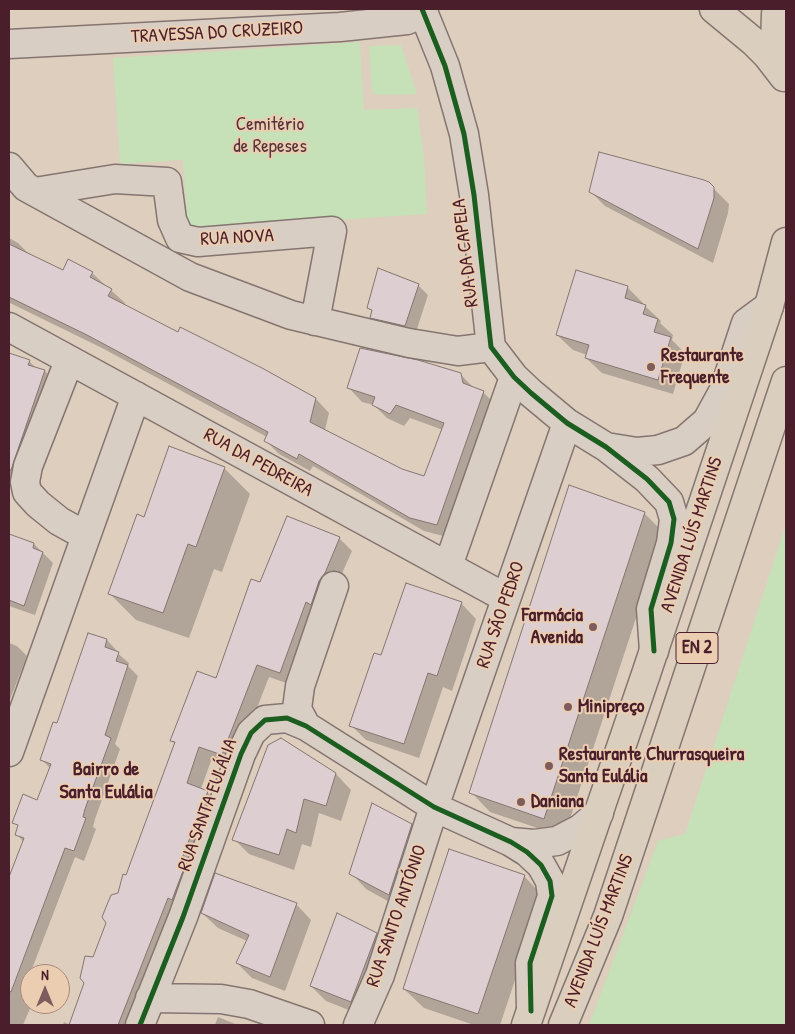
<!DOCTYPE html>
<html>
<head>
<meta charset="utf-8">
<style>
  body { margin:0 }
  #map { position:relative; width:795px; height:1034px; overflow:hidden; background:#decebe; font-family:"Patrick Hand",sans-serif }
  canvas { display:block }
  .frame { position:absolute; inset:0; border:10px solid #4a1f2b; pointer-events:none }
  .north { position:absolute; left:20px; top:964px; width:50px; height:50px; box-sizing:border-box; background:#ebcdb1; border:1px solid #ab877b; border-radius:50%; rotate:0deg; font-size:14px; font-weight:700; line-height:20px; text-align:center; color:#4a1f2b }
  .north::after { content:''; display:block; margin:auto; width:18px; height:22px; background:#7e5c5e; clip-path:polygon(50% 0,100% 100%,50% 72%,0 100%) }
</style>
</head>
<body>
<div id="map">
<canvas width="795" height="1034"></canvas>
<div class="frame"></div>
<div class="north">N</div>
</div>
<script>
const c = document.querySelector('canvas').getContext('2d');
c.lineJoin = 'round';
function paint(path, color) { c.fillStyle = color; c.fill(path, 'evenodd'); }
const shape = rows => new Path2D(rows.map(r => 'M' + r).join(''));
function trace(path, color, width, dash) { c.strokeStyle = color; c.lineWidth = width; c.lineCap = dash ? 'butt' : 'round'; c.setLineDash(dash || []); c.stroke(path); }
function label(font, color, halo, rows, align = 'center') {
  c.font = font + ' "Patrick Hand",sans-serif'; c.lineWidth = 4; c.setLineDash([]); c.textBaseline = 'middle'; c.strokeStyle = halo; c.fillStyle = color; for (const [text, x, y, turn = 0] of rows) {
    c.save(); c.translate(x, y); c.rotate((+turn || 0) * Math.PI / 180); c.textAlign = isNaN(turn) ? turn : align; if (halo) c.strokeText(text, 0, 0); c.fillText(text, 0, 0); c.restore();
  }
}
paint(shape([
  [360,42,364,110,417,108,424,157,427,214,188,230,183,160,120,164,113,58],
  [401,45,417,94,377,95,372,91,369,46],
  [786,524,786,1025,589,1025,658,841,685,834]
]), '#c6e0b8');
paint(shape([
  [713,188,729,204,728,213,713,263,605,206,590,191],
  [9,238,18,243,31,256,63,272,92,273,125,303,124,306,316,399,329,413,325,430,402,470,424,478,443,430,410,418,404,426,387,418,374,405,362,402,349,388,460,374,474,388,483,392,497,406,451,538,424,531,313,466,310,471,279,454,265,440,267,437,102,348,10,303],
  [418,285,428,295,415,335,382,328,371,317,373,312,368,308],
  [628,288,643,303,642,305,645,306,661,321,660,323,673,335,672,340,685,353,673,394,602,373,586,358,587,355,573,350,557,335],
  [9,354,29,361,37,369,45,371,55,382,21,482,9,478],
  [224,468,250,494,222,572,214,569,189,638,136,620,109,593,144,518],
  [644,513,664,533,564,837,490,812,471,792],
  [9,536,34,544,53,563,35,615,9,606],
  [339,538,352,551,292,685,269,677,234,767,212,758,201,789,207,792,219,804,134,1025,63,1025,64,1022,70,1025,94,958,127,877,175,744,172,741,216,680,261,584],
  [461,603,476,619,452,691,443,687,419,758,366,740,351,725,382,657],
  [89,634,107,640,117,651,116,652,129,663,128,666,138,676,115,744,120,749,95,819,93,827,96,829,84,861,75,857,30,974,27,986,30,989,30,1004,32,1004,23,1025,9,1025,9,880,24,842,16,834,19,827,14,822,38,801,51,769,41,759,58,725],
  [9,643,17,646,27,656,9,702],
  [336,774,351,790,341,821,319,813,311,847,302,844,294,870,249,854,234,839],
  [411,825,427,840,404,910,366,889,351,873],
  [524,876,543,896,500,1025,474,1025,424,1008,404,989],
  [296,904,311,920,285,991,252,978,237,963,247,941,218,928,202,913],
  [376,934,392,949,366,1017,326,1001,311,986],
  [218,1017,238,1025,215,1025]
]), '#0003');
const building = shape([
  [599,152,704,180,709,182,714,187,714,198,698,249,589,192,599,152],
  [9,244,63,270,68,259,93,272,90,277,112,289,108,296,178,332,180,327,262,368,316,398,310,422,402,469,424,476,444,423,396,405,390,414,372,405,375,397,347,388,360,348,418,360,461,373,463,383,484,391,437,525,410,518,299,454,297,459,264,441,268,432,87,335,9,297,9,244],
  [378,268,419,284,405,326,370,318,372,310,367,308,378,268],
  [576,270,628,286,625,298,646,305,643,314,658,319,654,332,671,337,658,380,585,358,589,345,556,335,576,270],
  [9,353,30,360,28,365,45,370,11,470,9,470,9,353],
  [169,446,225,467,196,547,188,544,163,613,108,594,137,514,144,517,169,446],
  [569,485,645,512,544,819,469,793,569,485],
  [287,516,340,537,325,573,319,581,311,605,306,602,280,673,257,665,222,755,199,747,187,783,208,791,181,861,186,863,172,900,168,898,118,1025,69,1025,84,983,80,978,85,956,93,957,106,923,102,917,111,895,118,893,123,874,126,875,175,742,170,741,197,671,216,678,251,579,260,582,287,516],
  [9,534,34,543,33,548,43,552,24,606,9,600,9,534],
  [406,583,462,602,437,676,428,673,404,744,349,726,374,653,381,655,406,583],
  [88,633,107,639,105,647,119,652,116,661,128,665,105,735,111,738,85,809,83,817,86,818,74,851,65,848,11,992,9,991,9,877,24,838,15,835,18,825,12,823,23,794,37,800,51,764,40,760,53,722,57,723,88,633],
  [281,738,336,773,326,806,304,799,296,833,287,829,279,855,232,840,268,745,281,738],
  [372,803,412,824,389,895,349,874,372,803],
  [449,849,525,875,478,1014,403,989,449,849],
  [215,873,297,903,270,977,236,963,249,935,201,913,215,873],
  [337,913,377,933,351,1002,310,986,337,913]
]);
paint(building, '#ddcfd1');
trace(building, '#857570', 1);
const minor = shape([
  [422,9,445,66,464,134,474,195,491,347,514,377,531,393,567,423,606,447,647,479,669,502,674,519,671,543,651,609,654,651],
  [9,44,340,27,407,20,424,13],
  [9,167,26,187,190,277,291,315,409,343,458,351,491,347],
  [35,192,115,179,167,182,172,220,180,238,198,242,332,231,315,321],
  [9,327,506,598],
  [69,361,28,466,25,482,27,492,38,504,59,521,86,536],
  [606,447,637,452,658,450,684,441,707,421,724,390,746,323,769,306],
  [448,566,514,377],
  [306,726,297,709,300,686,334,586],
  [9,752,136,396],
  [511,842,534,844,557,841,580,829,599,813],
  [150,998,221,999,249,1004,310,1025],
  [140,1025,183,917,241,754,251,733,265,720,287,718,306,726,434,807,511,842,527,852,541,865,550,881,552,896,530,963,531,1009],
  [358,1025,380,975,434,807,567,423]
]);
const major = shape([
  [714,9,754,42,767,55,784,77],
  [778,9,776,14,775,46,783,73],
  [526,1025,646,674,769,306,786,242],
  [563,1025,608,916,786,381]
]);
trace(minor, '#857570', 31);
trace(major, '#857570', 31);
trace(minor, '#d9cec3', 28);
trace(major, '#dacfbf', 28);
trace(shape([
  [422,9,445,66,464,134,474,195,491,347,514,377,531,393,567,423,606,447,647,479,669,502,674,519,671,543,651,609,654,651],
  [140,1025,183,917,241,754,251,733,265,720,287,718,306,726,434,807,511,842,527,852,541,865,550,881,552,896,530,963,531,1011]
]), '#1b5e20', 5);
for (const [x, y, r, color] of [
  [651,367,5,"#7e5c5e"],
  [593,627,5,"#7e5c5e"],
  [568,707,5,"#7e5c5e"],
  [549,766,5,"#7e5c5e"],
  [521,802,5,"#7e5c5e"]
]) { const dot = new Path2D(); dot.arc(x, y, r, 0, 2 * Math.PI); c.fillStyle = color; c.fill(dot); trace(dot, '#ebcdb1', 2); }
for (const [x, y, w] of [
  [697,648,42]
]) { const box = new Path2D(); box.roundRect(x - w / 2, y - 15.5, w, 31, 4); c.fillStyle = '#ebcdb1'; c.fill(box); trace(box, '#4a1f2b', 1); }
label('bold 18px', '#4a1f2b', null, [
  ["EN 2",697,648]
]);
label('19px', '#4a1f2b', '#ebcdb1', [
  ["TRAVESSA DO CRUZEIRO",217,33,-3],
  ["RUA NOVA",237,238,-3],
  ["RUA DA CAPELA",466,253,-97],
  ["RUA DA PEDREIRA",258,463,29],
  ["AVENIDA LUÍS MARTINS",692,535,-72],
  ["RUA SÃO PEDRO",501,615,-71],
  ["RUA SANTA EULÁLIA",208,805,-70],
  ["RUA SANTO ANTÓNIO",397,916,-71],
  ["AVENIDA LUÍS MARTINS",599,931,-69]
]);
label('19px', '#543439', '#ebcdb1', [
  ["Cemitério",270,125],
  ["de Repeses",270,147]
]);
label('bold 19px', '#4a1f2b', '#ebcdb1', [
  ["Restaurante",661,356],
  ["Frequente",661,378],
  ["Farmácia",583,616,"right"],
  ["Avenida",583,638,"right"],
  ["Minipreço",578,707],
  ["Restaurante Churrasqueira",559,755],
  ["Santa Eulália",559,777],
  ["Daniana",531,802]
], 'left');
label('bold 20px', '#4a1f2b', '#ebcdb1', [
  ["Bairro de",106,770],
  ["Santa Eulália",106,793]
]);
</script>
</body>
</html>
